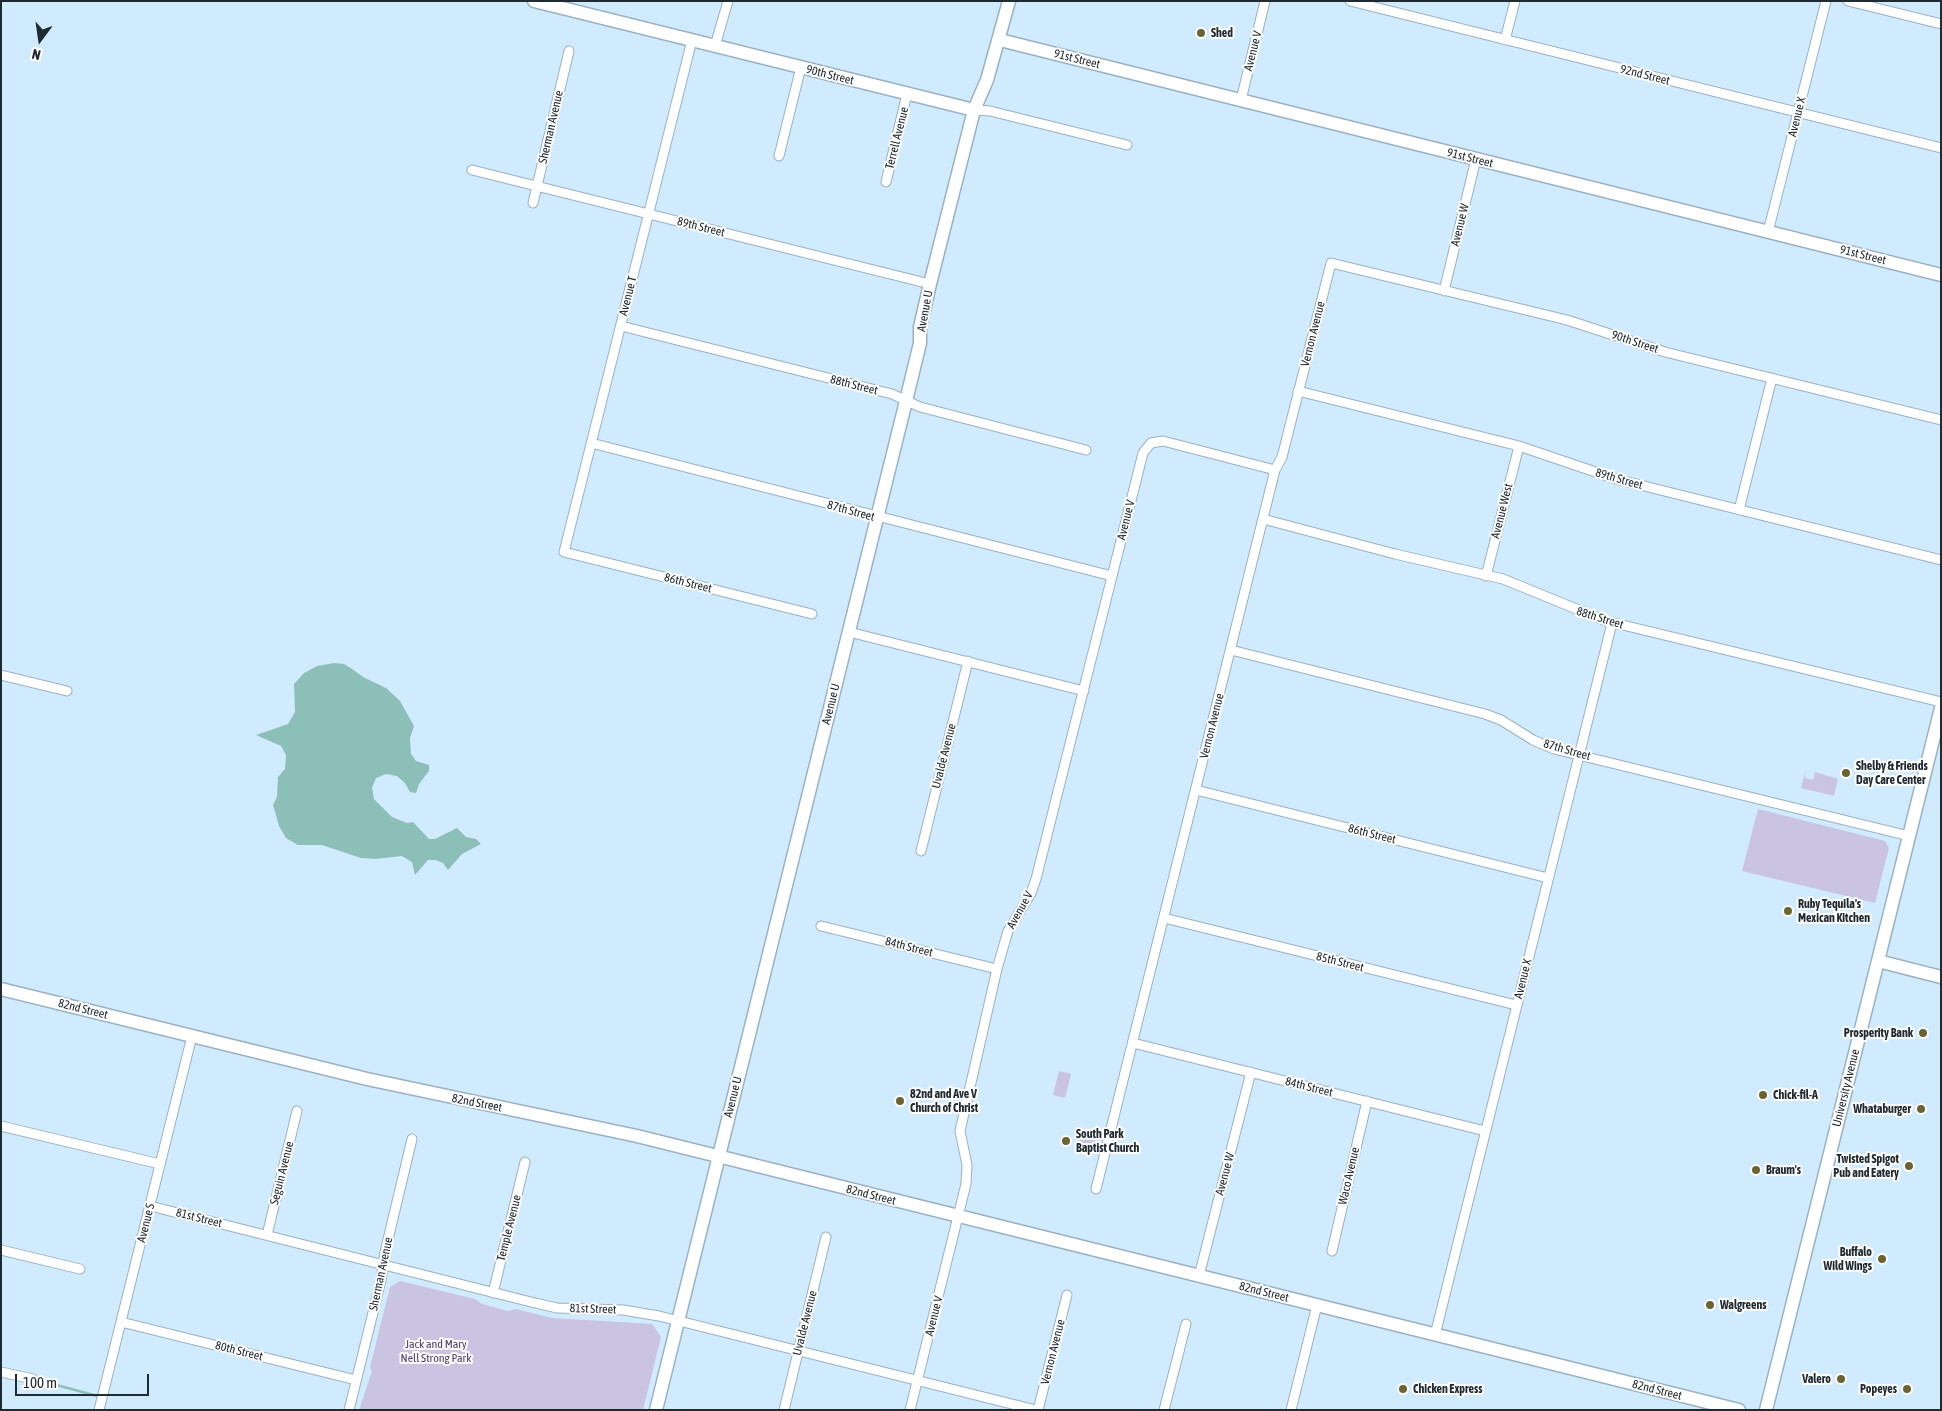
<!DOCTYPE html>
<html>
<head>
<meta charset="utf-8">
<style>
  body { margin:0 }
  #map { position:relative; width:1942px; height:1411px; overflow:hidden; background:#d1ebfe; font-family:"Asap Condensed",sans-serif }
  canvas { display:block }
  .frame { position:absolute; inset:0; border:2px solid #202a31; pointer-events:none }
  .north { position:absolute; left:15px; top:15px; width:50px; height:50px; -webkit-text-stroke:4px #fff; paint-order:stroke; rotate:194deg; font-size:14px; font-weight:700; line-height:20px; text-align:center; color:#202a31 }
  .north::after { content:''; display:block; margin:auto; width:18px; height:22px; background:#202a31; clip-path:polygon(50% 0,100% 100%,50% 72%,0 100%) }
  .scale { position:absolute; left:15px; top:1374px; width:134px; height:22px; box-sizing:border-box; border:2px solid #202a31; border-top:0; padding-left:6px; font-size:15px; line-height:18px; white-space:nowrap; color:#202a31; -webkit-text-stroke:4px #fff; paint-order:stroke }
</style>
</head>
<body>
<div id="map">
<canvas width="1942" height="1411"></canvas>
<div class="frame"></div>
<div class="north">N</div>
<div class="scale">100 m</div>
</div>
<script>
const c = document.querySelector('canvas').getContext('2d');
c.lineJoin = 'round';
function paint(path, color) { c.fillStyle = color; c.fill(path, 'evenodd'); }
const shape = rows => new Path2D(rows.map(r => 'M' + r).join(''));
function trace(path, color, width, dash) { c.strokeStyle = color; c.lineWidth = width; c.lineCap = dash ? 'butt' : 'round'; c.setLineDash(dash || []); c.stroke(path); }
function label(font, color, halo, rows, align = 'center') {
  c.font = font + ' "Asap Condensed",sans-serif'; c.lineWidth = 4; c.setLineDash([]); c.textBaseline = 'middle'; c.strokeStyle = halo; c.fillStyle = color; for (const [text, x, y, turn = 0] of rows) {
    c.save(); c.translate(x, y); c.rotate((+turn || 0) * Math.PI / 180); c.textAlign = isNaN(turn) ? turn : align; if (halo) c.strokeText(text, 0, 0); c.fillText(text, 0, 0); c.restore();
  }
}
paint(shape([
  [1806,769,1805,778,1813,780,1815,772,1838,779,1834,796,1801,788],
  [1758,809,1885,841,1889,848,1875,903,1742,871],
  [1059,1071,1071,1074,1065,1098,1053,1095],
  [1081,1135,1095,1139,1091,1155,1077,1151],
  [400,1281,475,1299,482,1304,508,1311,516,1309,552,1318,652,1324,661,1337,643,1410,359,1410,372,1371,370,1367,390,1287]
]), '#cac3e2');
paint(shape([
  [334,663,344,664,352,669,363,677,386,688,400,701,414,726,410,738,411,754,416,761,429,765,429,771,419,784,416,793,410,792,405,783,397,776,386,774,376,778,372,788,374,799,392,817,407,823,413,822,429,839,435,839,457,828,466,837,476,839,481,844,462,854,448,870,443,863,436,860,428,860,415,875,412,862,402,856,375,859,361,858,322,845,298,845,286,838,279,826,273,805,277,797,278,777,285,769,286,755,281,746,256,735,288,724,295,712,294,684,304,673,317,666]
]), '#8bbfb7');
trace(shape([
  [34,1379,101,1397]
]), '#8bbfb7', 2.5);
const street = shape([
  [1350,1,1941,148],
  [1848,1,1941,24],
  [692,40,564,552,812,614],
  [1505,40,1515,1],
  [715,46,728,1],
  [1241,100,1265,1],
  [974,110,990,111,1127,145],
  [779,156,801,67],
  [472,170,930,284],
  [886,182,907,94],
  [533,203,569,51],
  [1768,232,1826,1],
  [1444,291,1476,159],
  [621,326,892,394,920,407,1086,450],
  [1298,391,1519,446,1616,479,1941,560],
  [591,443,1112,576],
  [1739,510,1772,378],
  [1263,519,1395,554,1503,579,1606,621,1941,702],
  [1486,576,1519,446],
  [849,632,1084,691],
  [1231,650,1485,714,1501,720,1533,740,1554,749,1909,836],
  [1,675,67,691],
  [1196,790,1548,878],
  [921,851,968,661],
  [1164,918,1516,1005],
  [821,926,997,969],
  [1133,1043,1485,1131],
  [1,1126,160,1164],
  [1096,1189,1275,470,1282,457,1331,263,1567,320,1665,352,1941,420],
  [150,1206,531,1302,557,1308,623,1310,659,1316,1036,1410],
  [267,1235,297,1111],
  [1,1250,80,1269],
  [1332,1251,1367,1101],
  [1199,1276,1251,1072],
  [493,1293,525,1162],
  [121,1322,356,1380],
  [1435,1335,1612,623],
  [1,1372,33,1379],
  [99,1410,192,1036],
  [349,1410,381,1280,385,1252,412,1139],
  [784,1410,826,1237],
  [910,1410,966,1184,967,1165,960,1131,997,969,1008,931,1031,893,1036,879,1143,453,1151,443,1163,441,1275,470],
  [1038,1410,1067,1295],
  [1164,1410,1186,1324],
  [1291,1410,1317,1305]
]);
const secondary = shape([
  [534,1,974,110],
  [1000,40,1941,275],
  [1878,961,1941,977],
  [1,989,367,1079,637,1136,1739,1410],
  [656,1410,906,401,920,343,920,327,930,284,974,110,987,80,1009,1],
  [1766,1410,1941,708]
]);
trace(street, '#99b1c3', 11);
trace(secondary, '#99b1c3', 15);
trace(street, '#fff', 9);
trace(secondary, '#fff', 12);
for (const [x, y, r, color] of [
  [1201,33,5,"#6b6431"],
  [1846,773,5,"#6b6431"],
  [1788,911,5,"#6b6431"],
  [1923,1033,5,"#6b6431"],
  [1763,1095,5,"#6b6431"],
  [900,1101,5,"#6b6431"],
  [1921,1109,5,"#6b6431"],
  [1066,1141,5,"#6b6431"],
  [1909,1166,5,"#6b6431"],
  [1756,1170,5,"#6b6431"],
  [1882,1259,5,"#6b6431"],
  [1710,1305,5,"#6b6431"],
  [1841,1379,5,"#6b6431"],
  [1403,1389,5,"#6b6431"],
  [1907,1389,5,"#6b6431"]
]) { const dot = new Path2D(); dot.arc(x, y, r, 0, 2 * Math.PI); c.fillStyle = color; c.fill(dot); trace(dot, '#fff', 2); }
label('bold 12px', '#202a31', '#fff', [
  ["Shed",1211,33],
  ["Shelby & Friends",1856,766],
  ["Day Care Center",1856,780],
  ["Ruby Tequila's",1798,904],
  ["Mexican Kitchen",1798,918],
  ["Prosperity Bank",1913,1033,"right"],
  ["82nd and Ave V",910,1094],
  ["Church of Christ",910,1108],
  ["Chick-fil-A",1773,1095],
  ["Whataburger",1911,1109,"right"],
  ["South Park",1076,1134],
  ["Baptist Church",1076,1148],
  ["Twisted Spigot",1899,1159,"right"],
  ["Pub and Eatery",1899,1173,"right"],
  ["Braum's",1766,1170],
  ["Buffalo",1872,1252,"right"],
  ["Wild Wings",1872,1266,"right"],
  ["Walgreens",1720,1305],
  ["Valero",1831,1379,"right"],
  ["Chicken Express",1413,1389],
  ["Popeyes",1897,1389,"right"]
], 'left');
label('12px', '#202a31', '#fff', [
  ["Avenue V",1253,51,-76],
  ["91st Street",1077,59,14],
  ["90th Street",830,75,14],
  ["92nd Street",1645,75,14],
  ["Avenue X",1797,117,-76],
  ["Sherman Avenue",551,127,-77],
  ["Terrell Avenue",897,138,-76],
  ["91st Street",1470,158,14],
  ["Avenue W",1460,225,-76],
  ["89th Street",701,227,14],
  ["91st Street",1863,255,14],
  ["Avenue T",628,296,-76],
  ["Avenue U",925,311,-80],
  ["Vernon Avenue",1313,334,-76],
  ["90th Street",1635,342,18],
  ["88th Street",854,385,14],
  ["89th Street",1619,479,16],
  ["87th Street",851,511,15],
  ["Avenue West",1502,511,-76],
  ["Avenue V",1126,520,-76],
  ["86th Street",688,583,14],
  ["88th Street",1600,618,17],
  ["Avenue U",831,704,-76],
  ["Vernon Avenue",1212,726,-76],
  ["87th Street",1567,750,16],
  ["Uvalde Avenue",944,756,-76],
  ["86th Street",1372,834,14],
  ["Avenue V",1020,910,-61],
  ["84th Street",909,947,14],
  ["85th Street",1340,962,14],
  ["Avenue X",1523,979,-76],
  ["82nd Street",83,1009,14],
  ["84th Street",1309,1087,14],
  ["University Avenue",1846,1088,-76],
  ["Avenue U",733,1097,-76],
  ["82nd Street",477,1103,11],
  ["Seguin Avenue",282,1173,-76],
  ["Avenue W",1225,1174,-75],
  ["Waco Avenue",1349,1176,-77],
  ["82nd Street",871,1195,14],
  ["81st Street",199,1218,14],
  ["Avenue S",146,1223,-76],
  ["Temple Avenue",509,1228,-76],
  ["Sherman Avenue",381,1274,-78],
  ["82nd Street",1264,1292,14],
  ["81st Street",593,1309,2],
  ["Avenue V",934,1316,-76],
  ["Uvalde Avenue",805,1323,-76],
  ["80th Street",239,1351,14],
  ["Vernon Avenue",1053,1352,-76],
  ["82nd Street",1657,1390,14]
]);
label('12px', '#4a3b6e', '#fff', [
  ["Jack and Mary",436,1344],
  ["Nell Strong Park",436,1358]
]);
</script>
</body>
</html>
